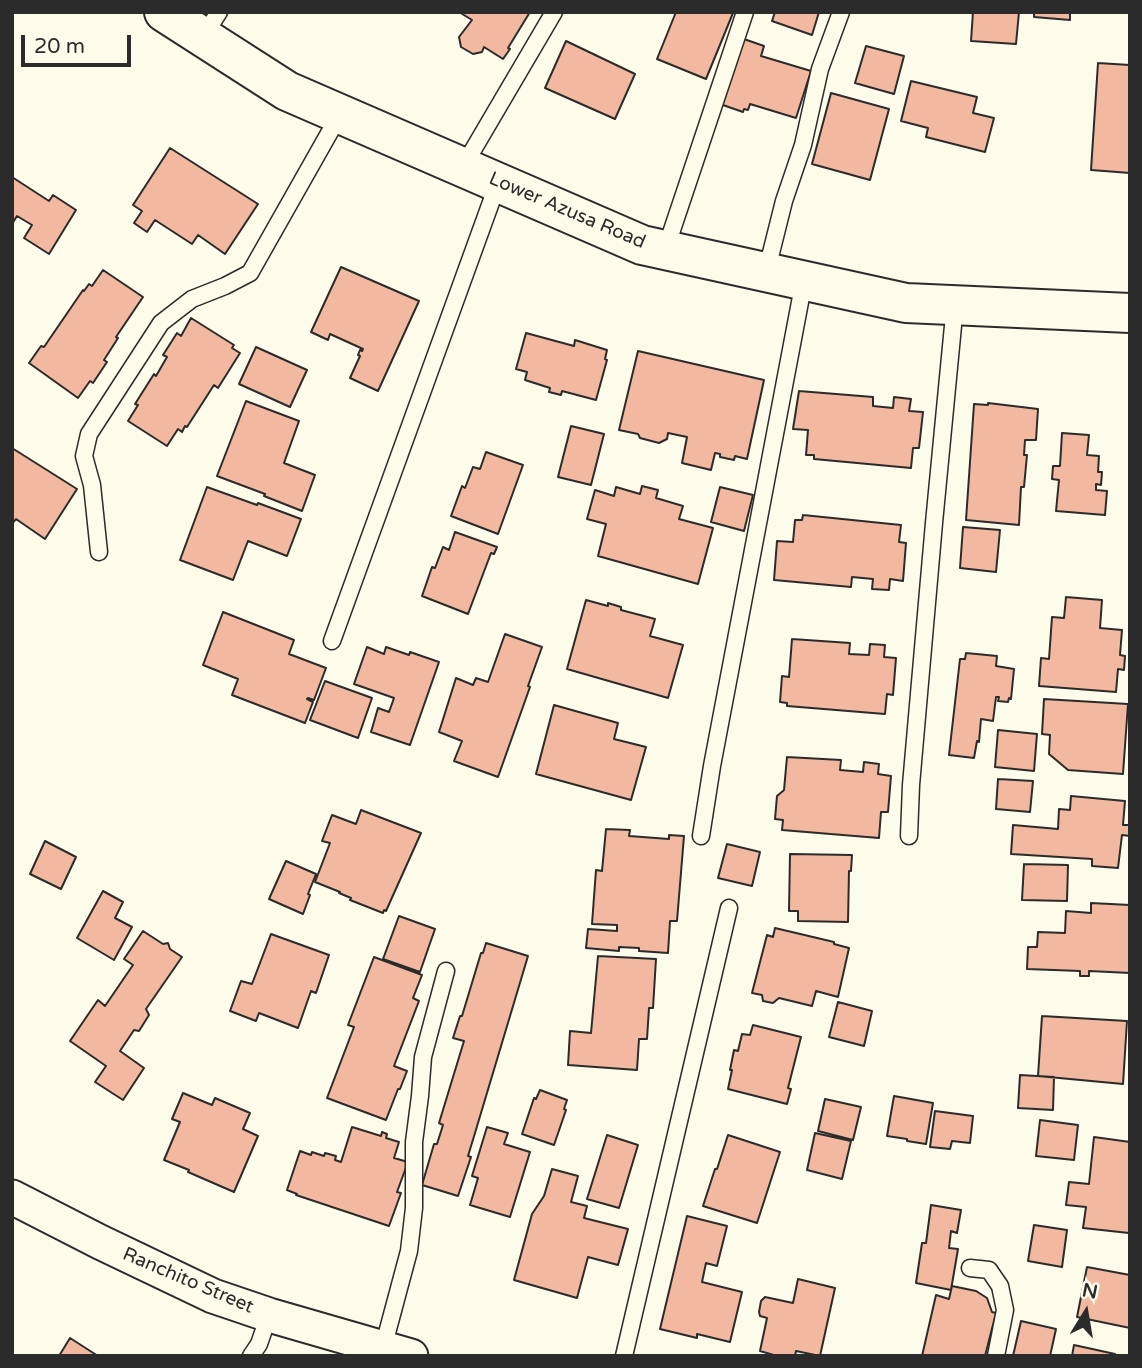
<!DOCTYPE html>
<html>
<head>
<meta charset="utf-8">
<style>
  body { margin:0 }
  #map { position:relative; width:1142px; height:1368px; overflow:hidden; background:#fdfbea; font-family:"Varela Round",sans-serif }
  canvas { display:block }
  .frame { position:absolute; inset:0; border:14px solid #2b2b2b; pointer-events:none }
  .north { position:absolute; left:1051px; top:1277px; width:70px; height:70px; -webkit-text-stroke:5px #fdfbea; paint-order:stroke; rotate:11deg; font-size:19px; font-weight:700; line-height:28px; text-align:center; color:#2b2b2b }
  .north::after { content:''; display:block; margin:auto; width:24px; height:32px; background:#2b2b2b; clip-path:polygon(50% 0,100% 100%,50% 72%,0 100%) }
  .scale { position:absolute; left:21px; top:35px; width:110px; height:32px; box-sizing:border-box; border:4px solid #2b2b2b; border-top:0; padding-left:9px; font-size:21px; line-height:24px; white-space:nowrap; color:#2b2b2b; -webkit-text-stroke:5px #fdfbea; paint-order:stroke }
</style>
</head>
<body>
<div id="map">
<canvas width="1142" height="1368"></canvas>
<div class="frame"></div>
<div class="north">N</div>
<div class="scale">20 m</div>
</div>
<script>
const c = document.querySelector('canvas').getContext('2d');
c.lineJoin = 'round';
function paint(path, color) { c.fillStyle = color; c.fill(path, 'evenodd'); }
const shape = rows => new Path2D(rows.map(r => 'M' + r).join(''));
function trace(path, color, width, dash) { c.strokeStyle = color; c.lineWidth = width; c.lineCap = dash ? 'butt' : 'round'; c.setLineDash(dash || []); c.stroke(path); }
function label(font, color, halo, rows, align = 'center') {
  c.font = font + ' "Varela Round",sans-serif'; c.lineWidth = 5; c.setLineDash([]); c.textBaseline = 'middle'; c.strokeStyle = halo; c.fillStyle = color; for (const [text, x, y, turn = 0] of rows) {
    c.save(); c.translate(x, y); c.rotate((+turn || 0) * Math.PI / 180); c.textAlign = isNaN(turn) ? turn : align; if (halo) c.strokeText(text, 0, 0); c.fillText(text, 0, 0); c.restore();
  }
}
const building = shape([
  [459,12,530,12,508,48,510,49,503,59,484,47,482,52,473,54,461,47,459,37,472,20,459,12],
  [676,12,733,13,706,79,657,59,676,12],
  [775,12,819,12,812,35,772,21,775,12],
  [973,12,1019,12,1016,44,971,41,973,12],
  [1034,12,1070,12,1070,20,1034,17,1034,12],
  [741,38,764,46,761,56,811,71,796,118,750,104,748,110,744,109,743,112,720,104,741,38],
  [566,41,635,74,615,119,545,88,566,41],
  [866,46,904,56,894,94,855,83,866,46],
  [1098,63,1130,65,1130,173,1091,170,1098,63],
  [911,81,977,97,973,113,994,118,985,152,926,137,928,128,901,121,911,81],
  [831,93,889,109,870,180,812,164,831,93],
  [170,148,258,204,225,254,198,235,192,244,155,220,147,232,134,223,142,211,133,205,170,148],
  [12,177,49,201,53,195,76,210,49,254,24,238,32,225,17,216,12,224,12,177],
  [341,267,419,301,378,391,350,378,360,356,358,355,360,350,362,351,363,349,330,334,328,340,311,332,341,267],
  [103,270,143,297,116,337,118,338,104,360,107,362,93,383,90,381,78,398,29,363,41,346,44,347,83,290,84,291,89,284,92,286,103,270],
  [191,318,234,345,232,348,240,353,218,388,214,385,187,427,185,426,182,432,178,429,167,446,128,421,138,405,135,404,154,374,156,376,167,357,163,355,177,333,181,336,191,318],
  [526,333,574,346,575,340,607,350,605,359,607,360,596,400,562,391,561,395,549,392,550,388,525,380,527,372,516,369,526,333],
  [256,347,307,370,290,407,239,384,256,347],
  [638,351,764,380,747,459,735,456,734,460,720,457,720,454,715,453,711,470,682,463,687,437,668,433,667,439,659,443,640,438,638,434,619,430,638,351],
  [799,391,873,397,873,406,893,408,894,397,911,399,909,411,923,412,919,448,913,448,911,468,814,459,814,455,806,455,808,430,793,429,799,391],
  [246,401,299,421,284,463,315,475,302,511,264,496,265,494,217,476,246,401],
  [988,403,1038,409,1036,440,1025,440,1024,455,1027,455,1024,487,1021,487,1019,525,966,520,974,404,988,405,988,403],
  [571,426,604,434,591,485,558,477,571,426],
  [1062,433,1089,435,1087,455,1099,456,1098,472,1102,472,1101,485,1096,484,1096,490,1107,491,1105,515,1056,511,1059,480,1052,479,1053,466,1060,466,1062,433],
  [12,448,77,489,45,539,16,519,12,524,12,448],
  [486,452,523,465,498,534,451,516,462,486,465,488,473,467,480,469,486,452],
  [642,486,658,490,656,498,683,506,679,519,713,528,698,584,598,556,606,524,587,519,595,490,614,496,616,487,640,494,642,486],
  [207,487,257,505,258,503,301,519,287,556,248,541,233,580,180,560,207,487],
  [720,487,753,495,744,531,711,522,720,487],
  [803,515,901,525,899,542,906,543,903,581,890,579,889,590,872,589,873,579,852,577,851,587,774,580,777,541,793,542,795,520,802,520,803,515],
  [963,527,1000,530,996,572,960,568,963,527],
  [455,532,497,547,494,554,491,553,468,614,422,596,432,567,435,568,443,547,449,550,455,532],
  [1066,597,1102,600,1100,628,1122,630,1120,655,1125,656,1124,670,1118,669,1116,692,1039,686,1041,658,1049,659,1052,617,1064,618,1066,597],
  [586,600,608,606,608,603,621,607,621,610,655,619,650,636,683,645,668,698,567,669,586,600],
  [223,612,294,640,289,654,326,668,314,700,308,698,307,699,313,702,305,723,232,695,238,679,203,665,223,612],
  [505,634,542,647,528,686,530,687,498,777,454,761,462,741,439,732,456,678,473,685,476,678,488,682,505,634],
  [792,639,850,643,849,654,869,655,870,644,885,645,884,657,896,658,893,695,887,694,885,714,787,706,787,703,780,702,782,676,789,677,792,639],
  [367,647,384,654,386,647,409,655,410,652,439,662,410,745,371,732,378,708,389,712,394,698,354,684,367,647],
  [966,653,997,656,996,666,1014,669,1011,699,1009,698,1008,702,998,701,999,697,996,697,993,721,981,719,979,742,977,741,974,758,949,755,960,659,965,659,966,653],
  [325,681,372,698,358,738,310,720,325,681],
  [1044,699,1128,704,1123,774,1068,770,1049,754,1050,735,1042,734,1044,699],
  [554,705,618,723,614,739,646,747,631,800,536,774,554,705],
  [998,730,1037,734,1034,771,995,767,998,730],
  [787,757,841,760,840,770,863,772,864,762,879,764,878,774,891,776,888,812,881,812,879,838,782,830,783,820,775,819,777,796,784,790,787,757],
  [998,779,1033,781,1030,812,996,809,998,779],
  [1071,796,1125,801,1123,825,1130,825,1130,836,1122,835,1118,868,1092,866,1092,859,1011,854,1013,825,1058,829,1059,809,1070,810,1071,796],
  [361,810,421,833,386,911,384,910,383,913,350,900,351,898,339,893,340,892,315,882,330,843,322,841,332,815,356,824,361,810],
  [606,829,630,830,629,836,669,839,669,835,684,836,677,921,670,921,668,953,639,951,639,948,619,947,619,951,586,948,588,929,617,931,617,925,592,924,596,870,602,871,606,829],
  [45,841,76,857,61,889,30,874,45,841],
  [727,844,760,852,752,886,718,878,727,844],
  [790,854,852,855,851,871,849,871,848,922,798,921,798,911,789,911,790,854],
  [286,861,316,874,308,894,310,895,303,914,269,899,286,861],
  [1024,864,1068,865,1067,901,1022,900,1024,864],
  [103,891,123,902,115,918,132,927,114,960,77,938,103,891],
  [1091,903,1130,905,1130,973,1089,971,1089,976,1080,976,1080,971,1027,969,1028,947,1037,947,1038,932,1065,933,1066,911,1091,913,1091,903],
  [399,916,435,929,420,972,383,959,399,916],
  [775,928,834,942,834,944,849,948,838,997,816,991,812,1006,779,998,773,1003,763,1001,762,995,752,993,767,935,773,937,775,928],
  [143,931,163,944,168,943,170,949,182,957,146,1009,149,1015,139,1031,134,1030,120,1051,144,1068,123,1100,95,1082,106,1066,70,1041,98,1000,105,1006,133,965,124,959,143,931],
  [271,934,329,955,316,993,311,991,298,1028,259,1013,256,1021,230,1011,241,981,252,984,271,934],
  [486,943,528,956,475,1133,468,1156,471,1157,458,1196,422,1185,434,1144,437,1144,443,1125,439,1123,464,1041,453,1038,460,1016,462,1016,481,953,483,953,486,943],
  [598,956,656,959,653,1008,649,1008,647,1039,639,1039,637,1070,568,1065,570,1031,591,1033,598,956],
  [374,957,422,975,413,998,419,1001,394,1066,407,1071,400,1089,398,1089,386,1120,327,1098,354,1027,348,1025,374,957],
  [838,1002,872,1011,864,1046,829,1037,838,1002],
  [1042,1016,1127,1021,1123,1084,1038,1076,1042,1016],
  [753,1025,801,1037,788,1088,791,1089,787,1104,728,1089,732,1070,730,1070,734,1050,738,1051,742,1034,750,1035,753,1025],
  [1020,1075,1054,1077,1053,1110,1018,1108,1020,1075],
  [540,1090,567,1100,564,1109,566,1110,554,1145,522,1134,534,1098,536,1099,540,1090],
  [183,1093,212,1105,215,1098,250,1113,243,1129,258,1136,234,1192,188,1172,189,1170,164,1160,180,1122,172,1119,183,1093],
  [894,1096,933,1103,926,1144,907,1141,907,1139,887,1136,894,1096],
  [825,1099,861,1107,853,1140,818,1131,825,1099],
  [935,1111,973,1116,970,1143,952,1141,950,1149,930,1147,935,1111],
  [1040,1120,1078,1125,1074,1160,1036,1156,1040,1120],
  [352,1127,381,1136,382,1132,387,1134,386,1138,399,1142,394,1158,408,1162,397,1192,401,1193,389,1226,296,1195,297,1194,287,1190,300,1151,311,1155,312,1152,324,1156,325,1153,336,1156,335,1160,341,1162,352,1127],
  [487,1127,508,1133,504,1144,530,1152,510,1217,470,1205,478,1178,472,1176,487,1127],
  [815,1133,851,1141,842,1179,807,1170,815,1133],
  [607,1135,638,1145,619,1208,587,1199,607,1135],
  [728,1135,780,1152,757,1223,703,1206,715,1169,717,1169,728,1135],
  [1094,1137,1130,1142,1129,1233,1083,1228,1086,1207,1066,1205,1069,1182,1089,1184,1094,1137],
  [552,1169,578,1176,571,1202,587,1206,584,1218,628,1229,618,1265,588,1257,577,1298,514,1280,532,1214,544,1196,552,1169],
  [931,1205,961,1210,957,1233,951,1231,949,1248,958,1249,951,1290,916,1283,922,1243,926,1243,931,1205],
  [687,1216,727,1226,717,1266,706,1263,702,1282,742,1292,730,1342,697,1334,697,1338,660,1329,687,1216],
  [1034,1225,1067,1230,1062,1267,1028,1261,1034,1225],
  [1087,1267,1130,1275,1130,1328,1077,1317,1087,1267],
  [798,1279,835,1288,820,1356,796,1351,795,1356,777,1356,760,1351,767,1318,760,1316,759,1312,761,1301,765,1297,793,1303,798,1279],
  [952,1286,976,1291,987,1298,992,1312,996,1313,985,1356,922,1356,936,1295,949,1299,952,1286],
  [1021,1321,1056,1329,1050,1356,1013,1356,1021,1321],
  [70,1338,98,1356,59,1356,70,1338],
  [1074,1345,1115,1354,1115,1356,1072,1356,1074,1345]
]);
paint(building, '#f2b8a0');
trace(building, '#2b2b2b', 2);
const lane = shape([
  [203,37,219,12],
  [463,167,554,12],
  [665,251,745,12],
  [766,273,784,201,803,145,820,69,841,12],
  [99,552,92,485,84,456,89,434,161,323,192,299,225,286,250,273,340,114],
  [332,641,498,183],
  [701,836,712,766,804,281],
  [909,836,911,785,934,523,955,305],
  [970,1268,989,1270,1000,1286,1005,1310,996,1356],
  [383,1348,409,1251,414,1208,414,1142,420,1096,423,1057,446,971],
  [251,1356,259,1344,269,1315],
  [624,1356,729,908]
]);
const street = shape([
  [12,1197,100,1242,213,1296,269,1315,411,1356]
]);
const secondary = shape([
  [164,12,287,91,642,245,906,303,1130,313]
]);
trace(lane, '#2b2b2b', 19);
trace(street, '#2b2b2b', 37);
trace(secondary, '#2b2b2b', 42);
trace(lane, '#fdfbea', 16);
trace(street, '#fdfbea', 33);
trace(secondary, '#fdfbea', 38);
label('19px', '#2b2b2b', '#fdfbea', [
  ["Lower Azusa Road",567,211,23],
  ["Ranchito Street",188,1281,23]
]);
</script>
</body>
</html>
